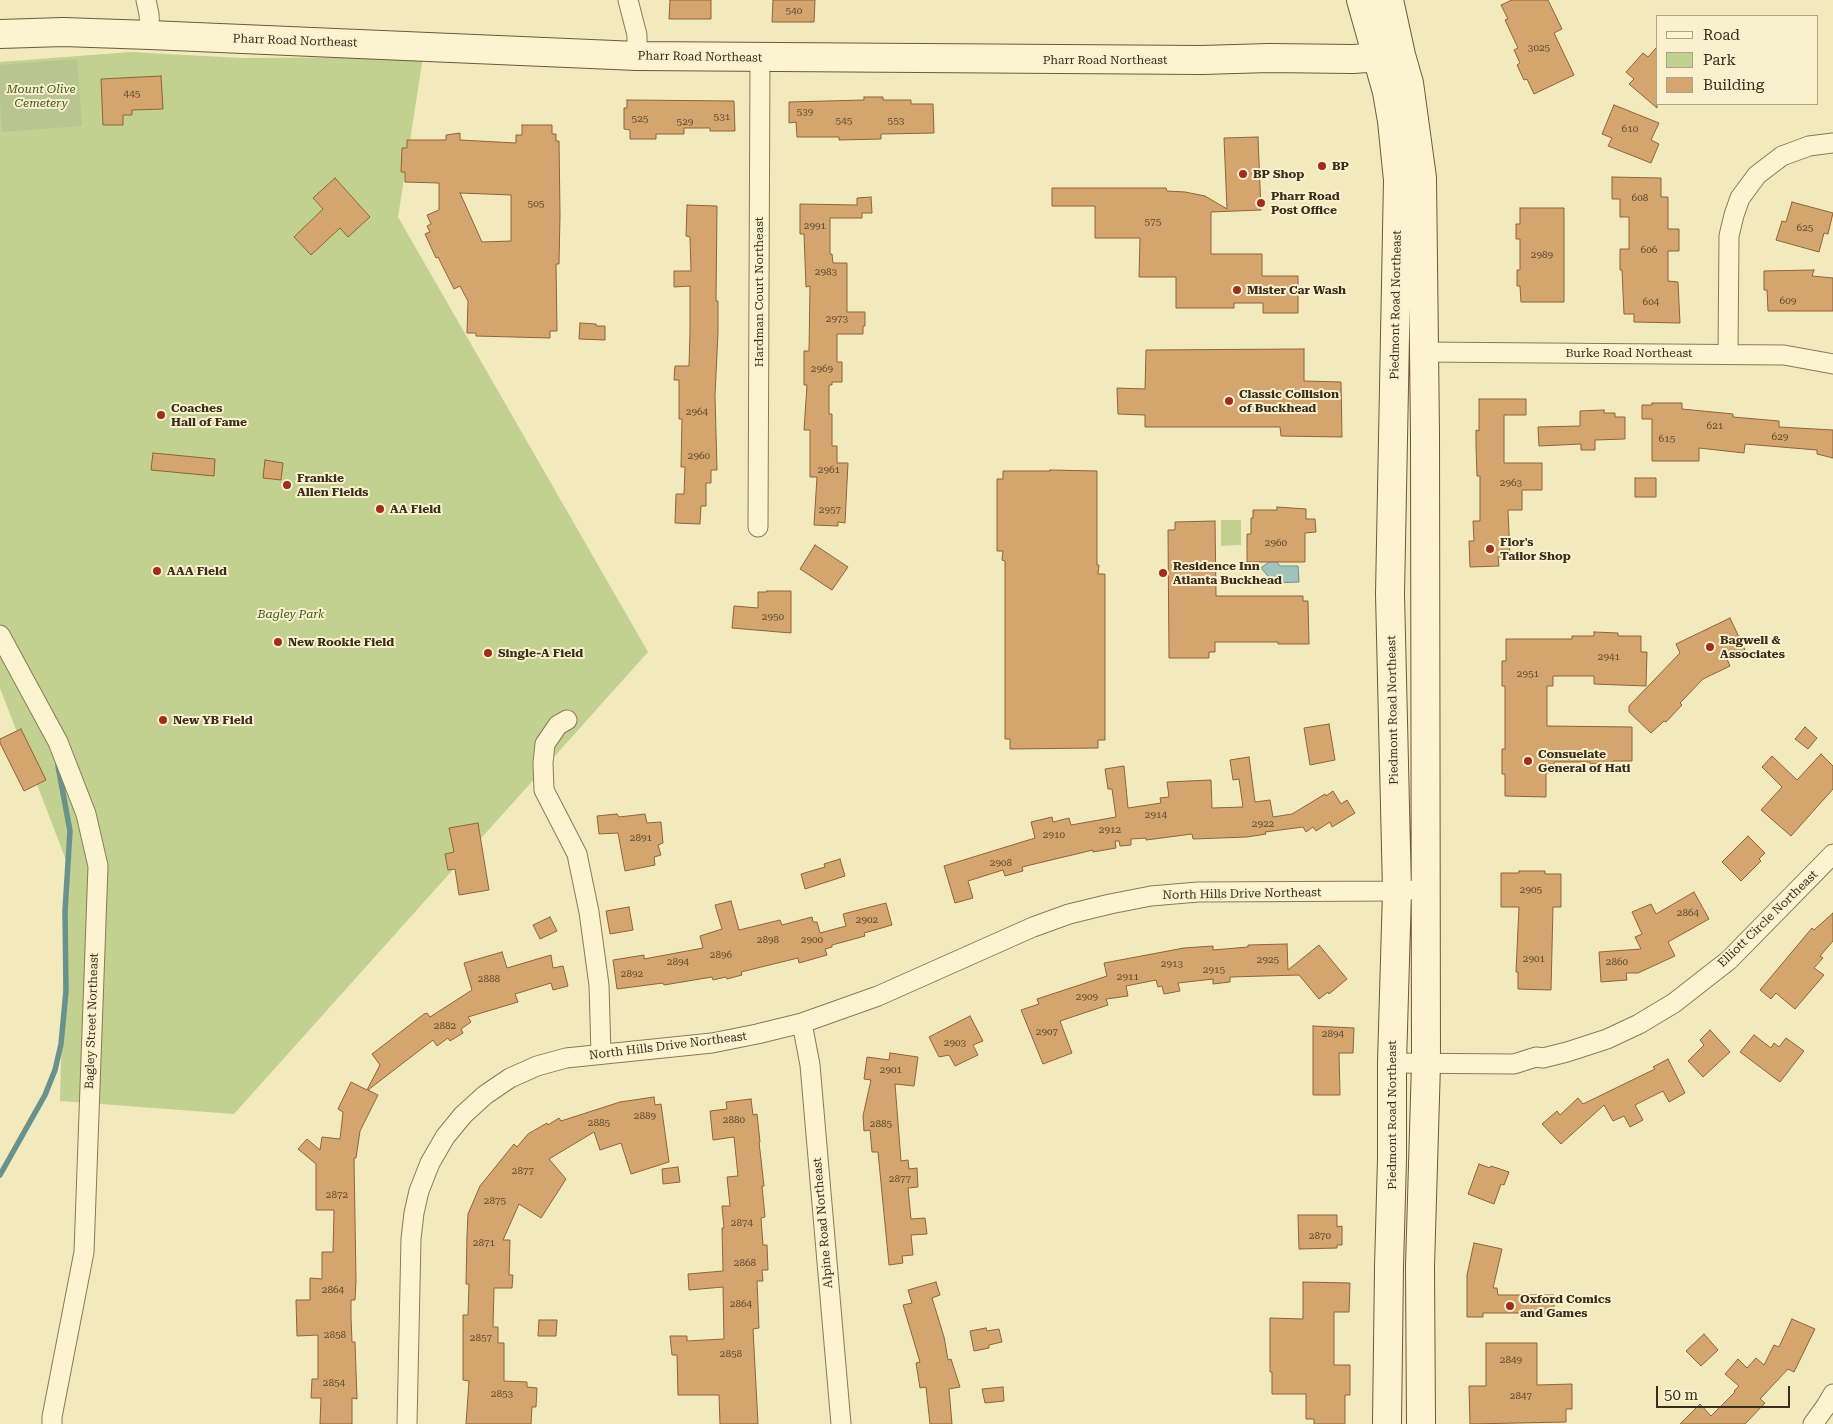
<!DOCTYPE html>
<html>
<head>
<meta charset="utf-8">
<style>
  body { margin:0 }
  #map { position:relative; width:1833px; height:1424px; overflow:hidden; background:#f2e9bd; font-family:"Roboto Serif",serif }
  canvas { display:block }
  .legend { position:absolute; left:1656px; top:15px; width:162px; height:90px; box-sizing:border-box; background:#f9f1ce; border:1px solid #ada386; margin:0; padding:6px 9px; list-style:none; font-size:15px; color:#3a2d1b }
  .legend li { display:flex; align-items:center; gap:10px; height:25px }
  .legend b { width:25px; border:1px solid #ada386 }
  .scale { position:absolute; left:1656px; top:1386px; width:134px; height:22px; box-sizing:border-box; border:2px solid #3a2d1b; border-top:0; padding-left:6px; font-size:15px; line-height:18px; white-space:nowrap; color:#3a2d1b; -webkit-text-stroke:4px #f9f1ce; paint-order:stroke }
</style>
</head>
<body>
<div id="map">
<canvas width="1833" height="1424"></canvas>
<ul class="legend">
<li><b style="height:6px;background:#fcf4d1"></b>Road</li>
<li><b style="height:14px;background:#c2d190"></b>Park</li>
<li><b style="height:14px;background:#d4a56f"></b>Building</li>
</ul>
<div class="scale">50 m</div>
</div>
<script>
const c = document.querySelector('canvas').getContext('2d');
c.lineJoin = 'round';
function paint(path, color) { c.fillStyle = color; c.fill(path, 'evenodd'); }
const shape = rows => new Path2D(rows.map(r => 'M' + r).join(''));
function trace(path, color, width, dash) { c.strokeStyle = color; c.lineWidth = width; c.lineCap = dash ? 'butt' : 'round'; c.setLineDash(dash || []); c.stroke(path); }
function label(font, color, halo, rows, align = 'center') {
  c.font = font + ' "Roboto Serif",serif'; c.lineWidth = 4; c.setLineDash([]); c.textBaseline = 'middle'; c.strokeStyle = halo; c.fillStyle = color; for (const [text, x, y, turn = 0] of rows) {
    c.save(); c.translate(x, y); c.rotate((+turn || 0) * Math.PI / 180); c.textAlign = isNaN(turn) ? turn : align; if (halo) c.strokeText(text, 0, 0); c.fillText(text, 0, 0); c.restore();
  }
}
paint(shape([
  [131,52,241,58,423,57,398,217,648,652,234,1114,60,1101,66,860,0,688,0,62],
  [1221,520,1241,520,1241,545,1221,546]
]), '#c2d190');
paint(shape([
  [77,59,82,126,2,132,0,103,0,65]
]), '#b8c591');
const water = shape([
  [1270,561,1276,561,1280,566,1298,566,1299,582,1274,583,1261,568,1270,561]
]);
paint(water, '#a1c3bd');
trace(water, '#68928c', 1);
trace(shape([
  [0,1175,45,1095,55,1070,61,1044,66,991,65,911,70,831,58,766]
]), '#68928c', 5.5);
const building = shape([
  [670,0,711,0,711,19,669,19,670,0],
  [773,0,815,0,814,22,772,22,773,0],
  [1512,0,1548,0,1562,29,1554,33,1574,75,1534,94,1527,79,1524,80,1517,65,1520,63,1514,50,1518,48,1505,20,1508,19,1501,5,1512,0],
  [1657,47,1657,108,1629,84,1634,79,1626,72,1643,53,1648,57,1657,47],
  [161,76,163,109,132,110,132,115,123,115,123,125,103,125,101,79,161,76],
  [864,97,883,97,883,100,911,100,911,104,933,104,934,133,881,134,881,139,839,140,839,137,797,137,796,122,789,123,789,102,864,100,864,97],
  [627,100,734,101,735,131,710,131,710,128,684,128,684,134,656,134,656,139,630,139,630,130,624,129,624,108,627,108,627,100],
  [1614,105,1659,123,1651,140,1659,144,1651,163,1608,146,1612,138,1602,134,1614,105],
  [522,125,552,125,552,134,556,134,556,141,559,141,560,215,559,264,556,264,557,331,550,331,550,338,476,336,476,333,467,333,468,301,460,286,454,289,438,257,436,258,425,234,430,232,427,226,431,224,427,215,439,210,439,183,405,182,405,172,401,172,402,148,407,148,407,140,446,140,446,135,460,133,460,140,516,143,516,135,522,135,522,125],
  [460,193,511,195,511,241,482,242,460,193],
  [1258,137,1261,210,1211,212,1211,254,1262,254,1262,276,1298,276,1298,313,1263,313,1263,303,1234,303,1234,308,1176,308,1176,277,1139,277,1140,238,1095,238,1095,206,1052,206,1052,188,1166,188,1167,191,1185,192,1205,196,1227,209,1224,138,1258,137],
  [1612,177,1661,178,1661,197,1668,197,1668,229,1679,229,1679,251,1668,251,1668,281,1678,282,1680,323,1634,322,1634,314,1624,314,1622,270,1620,270,1620,249,1629,249,1629,217,1620,217,1620,199,1612,199,1612,177],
  [335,178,370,217,348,237,340,228,311,255,294,237,323,209,313,198,335,178],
  [871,197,872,213,862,213,862,218,830,218,830,254,832,254,833,263,847,263,847,312,865,312,865,326,863,326,863,334,837,334,837,362,842,362,842,382,832,382,832,385,829,385,829,414,832,414,832,446,837,446,837,463,848,463,845,523,838,522,838,526,814,525,817,477,810,477,810,430,804,430,807,385,804,385,804,351,809,351,810,286,806,287,804,234,800,234,800,204,857,205,857,198,871,197],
  [1792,202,1833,213,1828,234,1824,233,1819,252,1776,240,1782,221,1786,222,1792,202],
  [687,205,717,206,716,301,718,301,718,332,715,396,717,470,711,470,711,483,706,483,706,506,701,506,700,524,675,523,676,494,684,494,685,467,681,467,682,419,679,419,679,380,674,380,675,366,689,366,690,332,690,286,674,287,674,271,691,271,690,237,686,236,687,205],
  [1520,208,1564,208,1564,302,1521,302,1520,286,1517,286,1517,270,1520,270,1520,239,1516,239,1516,224,1520,224,1520,208],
  [1814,270,1812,276,1833,278,1833,311,1768,311,1767,290,1764,290,1764,271,1814,270],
  [580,323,596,324,596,326,605,326,605,340,579,339,580,323],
  [1304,349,1304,381,1341,382,1342,437,1281,436,1280,427,1145,427,1145,415,1118,414,1117,388,1145,389,1146,350,1304,349],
  [1479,399,1526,399,1526,415,1504,415,1504,463,1542,463,1542,490,1522,490,1522,510,1508,510,1510,557,1498,557,1499,566,1470,567,1469,541,1474,541,1473,521,1480,521,1480,476,1477,476,1476,446,1476,430,1479,431,1479,399],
  [1652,403,1682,403,1682,409,1733,414,1733,417,1779,421,1779,427,1833,430,1833,458,1817,454,1817,450,1745,444,1744,453,1699,448,1699,461,1652,461,1652,419,1642,419,1642,405,1652,405,1652,403],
  [1604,410,1604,413,1615,413,1615,417,1625,417,1625,439,1595,440,1595,450,1581,450,1581,444,1539,446,1538,427,1580,426,1580,411,1604,410],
  [153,453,215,459,214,476,151,470,153,453],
  [265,460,283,463,281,480,263,478,265,460],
  [1050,470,1097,471,1097,565,1099,565,1098,574,1105,574,1105,740,1098,740,1098,748,1010,749,1010,739,1005,739,1005,561,1002,560,1003,551,997,551,997,479,1003,479,1003,471,1050,471,1050,470],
  [1635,478,1656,478,1656,497,1635,497,1635,478],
  [1277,507,1306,509,1306,519,1315,519,1316,532,1305,533,1305,562,1247,562,1247,534,1251,534,1251,518,1253,518,1253,510,1277,510,1277,507],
  [1215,521,1216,596,1303,596,1303,601,1308,601,1309,644,1278,644,1278,642,1215,642,1215,652,1209,652,1209,658,1169,658,1168,530,1175,530,1175,522,1215,521],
  [815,545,848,567,832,590,800,569,815,545],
  [767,591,791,591,791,633,732,628,734,606,758,608,758,592,767,592,767,591],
  [1730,618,1745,650,1727,659,1730,666,1703,679,1680,703,1682,705,1666,722,1664,721,1651,733,1629,712,1629,706,1680,653,1676,644,1730,618],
  [1594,632,1618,633,1618,636,1641,636,1641,652,1647,652,1646,686,1594,684,1594,676,1553,676,1553,686,1547,686,1547,726,1632,727,1632,761,1613,761,1613,764,1590,764,1590,762,1554,762,1554,773,1546,773,1546,797,1505,796,1505,774,1502,774,1502,749,1505,749,1505,686,1502,686,1502,661,1506,661,1506,639,1572,639,1572,636,1594,636,1594,632],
  [1329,724,1335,760,1310,765,1304,728,1329,724],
  [1805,727,1817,738,1808,749,1795,739,1805,727],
  [21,729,46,780,24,791,0,743,0,739,21,729],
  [1821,754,1833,766,1833,789,1791,836,1761,810,1782,787,1762,767,1772,756,1797,780,1821,754],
  [1249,757,1255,802,1270,800,1273,817,1292,814,1325,794,1326,796,1333,791,1341,804,1347,800,1355,813,1332,827,1330,822,1316,831,1313,827,1306,832,1303,827,1265,832,1266,834,1247,837,1193,839,1192,834,1146,840,1146,838,1131,839,1131,845,1120,846,1119,841,1115,841,1116,848,1093,852,1093,850,1022,867,1023,871,1005,876,1003,870,968,881,973,898,955,903,944,866,1035,838,1031,822,1052,817,1053,822,1069,818,1071,825,1116,817,1112,789,1108,789,1105,769,1124,766,1128,808,1161,803,1160,798,1169,797,1167,782,1211,780,1212,808,1243,807,1239,779,1233,780,1230,760,1249,757],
  [617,814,619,817,645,814,647,823,661,822,663,843,658,845,661,855,654,857,655,865,625,871,618,833,599,834,597,816,617,814],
  [478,823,489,890,459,895,455,869,448,870,445,854,454,852,449,828,478,823],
  [1748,836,1765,853,1759,859,1761,861,1741,881,1722,862,1748,836],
  [840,859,845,876,805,889,801,874,825,867,824,864,840,859],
  [1519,871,1545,871,1545,874,1561,874,1561,907,1553,907,1551,990,1518,989,1518,972,1516,972,1519,907,1501,907,1501,873,1519,873,1519,871],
  [1694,892,1709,919,1668,942,1675,956,1638,973,1626,973,1627,980,1601,982,1599,952,1641,949,1635,937,1642,934,1632,912,1651,904,1656,914,1694,892],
  [731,901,739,930,780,920,782,925,812,917,813,922,817,922,820,933,846,926,843,914,886,903,892,925,864,933,865,936,832,945,832,947,825,949,827,955,799,963,798,958,741,972,742,975,727,979,726,977,713,980,712,977,664,985,663,983,617,989,613,960,644,955,644,959,703,948,700,936,722,929,715,905,731,901],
  [629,907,633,930,610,934,606,911,629,907],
  [1833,913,1833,941,1820,956,1823,958,1814,968,1824,975,1795,1009,1776,993,1771,999,1760,990,1812,928,1814,930,1833,913],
  [550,917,557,931,540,939,533,925,550,917],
  [1287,944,1288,970,1319,945,1347,979,1329,994,1328,992,1319,999,1299,975,1230,977,1230,982,1213,984,1213,979,1178,983,1180,991,1164,994,1162,986,1158,987,1156,980,1126,986,1128,996,1106,999,1108,1005,1060,1021,1072,1053,1043,1064,1021,1010,1039,1004,1037,999,1107,976,1104,963,1184,948,1213,946,1213,950,1248,947,1248,945,1287,944],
  [502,952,507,968,551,955,553,968,563,966,568,986,553,990,551,983,515,994,518,1002,468,1017,471,1022,461,1029,463,1033,450,1041,448,1038,437,1046,433,1040,368,1090,378,1095,360,1131,356,1158,354,1158,356,1281,355,1300,351,1300,351,1317,352,1342,355,1342,357,1399,352,1398,352,1424,320,1424,321,1398,311,1398,312,1379,318,1379,318,1335,297,1336,296,1300,310,1300,310,1278,322,1279,322,1252,333,1252,334,1210,316,1210,316,1164,298,1149,307,1139,320,1150,322,1137,340,1139,343,1112,338,1109,351,1082,367,1090,380,1065,372,1054,424,1014,427,1013,430,1017,472,990,464,963,502,952],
  [970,1016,983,1041,973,1045,978,1055,955,1066,949,1055,939,1057,929,1037,970,1016],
  [1313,1026,1354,1028,1353,1053,1339,1053,1340,1095,1313,1095,1313,1026],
  [1710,1030,1730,1052,1703,1077,1688,1061,1704,1045,1700,1040,1710,1030],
  [1754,1035,1771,1048,1774,1043,1779,1047,1786,1038,1804,1051,1780,1082,1740,1052,1754,1035],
  [890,1053,918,1057,914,1086,895,1084,901,1161,908,1160,909,1169,917,1168,918,1187,908,1188,911,1219,925,1218,927,1234,911,1235,913,1255,902,1256,903,1263,889,1265,878,1152,872,1152,870,1130,864,1131,863,1116,871,1080,864,1079,867,1057,889,1060,890,1053],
  [1668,1059,1685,1093,1669,1102,1663,1091,1635,1105,1643,1120,1630,1127,1624,1116,1613,1121,1604,1105,1561,1144,1542,1124,1557,1111,1560,1115,1578,1098,1583,1104,1655,1069,1653,1067,1668,1059],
  [654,1097,655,1105,661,1104,669,1162,631,1174,621,1143,600,1150,594,1132,549,1159,566,1179,541,1218,519,1204,503,1240,510,1240,509,1275,513,1275,512,1288,494,1288,493,1327,498,1327,498,1343,504,1343,504,1381,527,1382,527,1387,537,1388,536,1407,532,1407,531,1424,466,1424,469,1381,463,1380,463,1315,468,1315,469,1284,466,1284,467,1236,468,1214,480,1186,514,1144,517,1147,528,1134,547,1123,548,1125,559,1118,561,1121,620,1102,654,1097],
  [751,1099,753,1115,757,1114,760,1142,759,1142,764,1186,762,1186,765,1217,761,1218,763,1245,767,1245,768,1270,762,1270,763,1281,757,1281,759,1328,753,1329,758,1424,720,1424,719,1395,678,1395,677,1355,672,1355,670,1336,687,1336,687,1341,724,1339,723,1287,689,1290,688,1274,723,1271,722,1228,724,1228,722,1206,730,1206,727,1177,738,1176,734,1137,713,1140,710,1111,727,1109,726,1102,751,1099],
  [1479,1164,1490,1168,1491,1166,1509,1172,1504,1185,1501,1184,1494,1204,1468,1194,1479,1164],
  [678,1167,680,1182,663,1184,662,1169,678,1167],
  [1298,1215,1337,1215,1337,1227,1342,1226,1342,1245,1337,1245,1337,1248,1299,1249,1298,1215],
  [1474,1243,1502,1249,1493,1288,1497,1288,1498,1295,1554,1295,1554,1313,1483,1313,1483,1317,1467,1317,1467,1275,1474,1243],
  [936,1282,940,1295,932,1298,944,1337,948,1360,951,1359,960,1387,949,1389,952,1424,930,1424,926,1387,920,1388,916,1363,920,1362,903,1305,912,1303,908,1290,936,1282],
  [1303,1282,1350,1283,1349,1312,1334,1312,1334,1365,1350,1365,1350,1395,1345,1395,1345,1424,1314,1424,1314,1419,1306,1419,1306,1394,1272,1394,1272,1372,1270,1372,1270,1318,1303,1319,1303,1282],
  [1792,1319,1815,1329,1794,1372,1788,1369,1760,1399,1765,1403,1745,1424,1680,1424,1700,1404,1711,1416,1735,1392,1734,1391,1739,1386,1725,1374,1738,1359,1747,1368,1756,1358,1764,1365,1774,1345,1779,1347,1792,1319],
  [539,1320,557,1320,556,1336,538,1336,539,1320],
  [986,1328,987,1331,999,1329,1002,1342,989,1345,989,1348,974,1351,970,1331,986,1328],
  [1704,1334,1718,1350,1701,1366,1686,1351,1704,1334],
  [1486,1343,1537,1343,1537,1385,1572,1384,1572,1409,1566,1409,1566,1422,1470,1424,1469,1386,1486,1386,1486,1343],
  [1003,1387,1004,1401,985,1403,982,1389,1003,1387]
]);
paint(building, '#d4a56f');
trace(building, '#8d6438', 1);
const street = shape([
  [146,0,149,14,150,35],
  [628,0,637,35,637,56],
  [1423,352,1784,355,1833,364],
  [1728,354,1729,236,1734,215,1740,198,1757,175,1782,156,1809,146,1833,143],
  [758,527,760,57],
  [0,635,58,742,86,814,98,866,84,1252,52,1417,52,1424],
  [567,720,558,725,545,744,543,763,544,790,577,854,589,912,599,985,601,1054],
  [802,1023,810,1065,841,1424],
  [1392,1063,1514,1064,1536,1057,1543,1058,1567,1052,1607,1039,1639,1024,1674,1003,1729,960,1833,854],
  [407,1424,411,1239,414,1213,419,1191,430,1163,445,1137,463,1115,485,1095,510,1078,537,1066,566,1058,712,1043,757,1034,802,1023,878,996,1033,927,1069,914,1110,904,1151,896,1198,892,1397,891,1409,890],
  [1813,1424,1826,1406,1833,1394]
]);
const secondary = shape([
  [1361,0,1387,92,1392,121,1398,180,1390,594,1397,891,1392,1063,1392,1159,1389,1267,1387,1424],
  [1389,0,1401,55,1409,83,1422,178,1425,434,1426,1064,1420,1266,1421,1424],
  [0,34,63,32,150,35,637,56,1202,60,1269,58,1353,59,1393,56]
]);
trace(street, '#8c7955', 21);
trace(secondary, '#6d5938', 30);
trace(street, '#fcf4d1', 19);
trace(secondary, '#fcf4d1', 28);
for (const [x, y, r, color] of [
  [1322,166,5,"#a12d1f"],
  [1243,174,5,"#a12d1f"],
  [1261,203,5,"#a12d1f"],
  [1237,290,5,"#a12d1f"],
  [1229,401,5,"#a12d1f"],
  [161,415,5,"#a12d1f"],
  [287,485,5,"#a12d1f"],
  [380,509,5,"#a12d1f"],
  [1490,549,5,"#a12d1f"],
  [157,571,5,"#a12d1f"],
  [1163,573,5,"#a12d1f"],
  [278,642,5,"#a12d1f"],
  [1710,647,5,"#a12d1f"],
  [488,653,5,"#a12d1f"],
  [163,720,5,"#a12d1f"],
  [1528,761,5,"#a12d1f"],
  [1510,1306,5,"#a12d1f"]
]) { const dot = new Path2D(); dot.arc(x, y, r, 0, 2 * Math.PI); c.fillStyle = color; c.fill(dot); trace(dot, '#f9f1ce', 2); }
label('10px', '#604b30', null, [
  ["540",794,11],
  ["3025",1539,48],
  ["445",132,94],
  ["539",805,112],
  ["531",722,117],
  ["525",640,119],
  ["545",844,121],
  ["553",896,121],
  ["529",685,122],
  ["610",1630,129],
  ["608",1640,198],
  ["505",536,204],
  ["575",1153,222],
  ["2991",815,226],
  ["625",1805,228],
  ["606",1649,250],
  ["2989",1542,255],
  ["2983",826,272],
  ["609",1788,301],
  ["604",1651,302],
  ["2973",837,319],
  ["2969",822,369],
  ["2964",697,412],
  ["621",1715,426],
  ["629",1780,437],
  ["615",1667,439],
  ["2960",699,456],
  ["2961",829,470],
  ["2963",1511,483],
  ["2957",830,510],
  ["2960",1276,543],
  ["2950",773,617],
  ["2941",1609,657],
  ["2951",1528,674],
  ["2914",1156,815],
  ["2922",1263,824],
  ["2912",1110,830],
  ["2910",1054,835],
  ["2891",641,838],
  ["2908",1001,863],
  ["2905",1531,890],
  ["2864",1688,913],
  ["2902",867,920],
  ["2898",768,940],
  ["2900",812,940],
  ["2896",721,955],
  ["2901",1534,959],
  ["2925",1268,960],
  ["2894",678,962],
  ["2860",1617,962],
  ["2913",1172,964],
  ["2915",1214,970],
  ["2892",632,974],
  ["2911",1128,977],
  ["2888",489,979],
  ["2909",1087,997],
  ["2882",445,1026],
  ["2907",1047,1032],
  ["2894",1333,1034],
  ["2903",955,1043],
  ["2901",891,1070],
  ["2889",645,1116],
  ["2880",734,1120],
  ["2885",599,1123],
  ["2885",881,1124],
  ["2877",523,1171],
  ["2877",900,1179],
  ["2872",337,1195],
  ["2875",495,1201],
  ["2874",742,1223],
  ["2870",1320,1236],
  ["2871",484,1243],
  ["2868",745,1263],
  ["2864",333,1290],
  ["2864",741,1304],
  ["2858",335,1335],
  ["2857",481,1338],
  ["2858",731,1354],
  ["2849",1511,1360],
  ["2854",334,1383],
  ["2853",502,1394],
  ["2847",1521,1396]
]);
label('12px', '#3a2d1b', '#f9f1ce', [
  ["Pharr Road Northeast",295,41,2],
  ["Pharr Road Northeast",700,57,1],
  ["Pharr Road Northeast",1105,60],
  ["Hardman Court Northeast",759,292,-90],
  ["Piedmont Road Northeast",1396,305,-89],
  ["Burke Road Northeast",1629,353],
  ["Piedmont Road Northeast",1393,710,-91],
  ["North Hills Drive Northeast",1242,894,-1],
  ["Elliott Circle Northeast",1768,919,-44],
  ["Bagley Street Northeast",92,1021,-88],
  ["North Hills Drive Northeast",668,1046,-7],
  ["Piedmont Road Northeast",1392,1115,-90],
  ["Alpine Road Northeast",823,1223,-95]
]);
label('italic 12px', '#43581f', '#f9f1ce', [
  ["Mount Olive",41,89],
  ["Cemetery",41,103],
  ["Bagley Park",291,614]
]);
label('bold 12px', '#3a2d1b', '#f9f1ce', [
  ["BP",1332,166],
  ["BP Shop",1253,174],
  ["Pharr Road",1271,196],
  ["Post Office",1271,210],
  ["Mister Car Wash",1247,290],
  ["Classic Collision",1239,394],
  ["of Buckhead",1239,408],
  ["Coaches",171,408],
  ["Hall of Fame",171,422],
  ["Frankie",297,478],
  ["Allen Fields",297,492],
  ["AA Field",390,509],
  ["Flor's",1500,542],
  ["Tailor Shop",1500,556],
  ["Residence Inn",1173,566],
  ["Atlanta Buckhead",1173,580],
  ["AAA Field",167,571],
  ["Bagwell &",1720,640],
  ["Associates",1720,654],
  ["New Rookie Field",288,642],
  ["Single-A Field",498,653],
  ["New YB Field",173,720],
  ["Consuelate",1538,754],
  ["General of Hati",1538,768],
  ["Oxford Comics",1520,1299],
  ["and Games",1520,1313]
], 'left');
</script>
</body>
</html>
